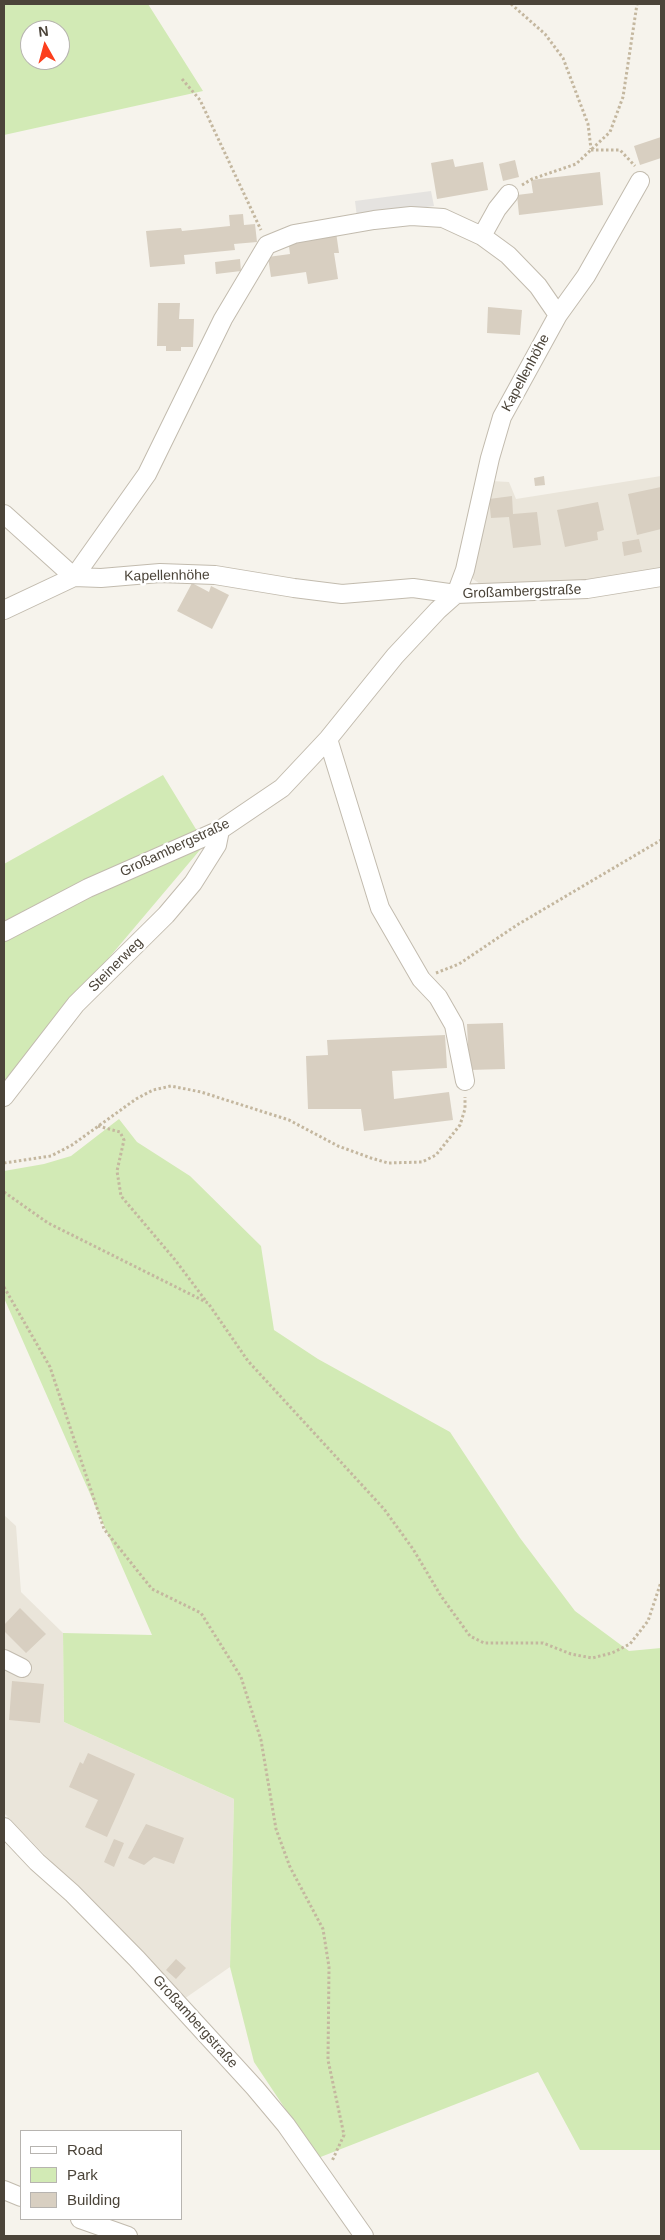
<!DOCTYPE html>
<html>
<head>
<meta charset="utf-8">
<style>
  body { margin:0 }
  #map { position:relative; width:665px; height:2240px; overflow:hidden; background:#f6f3ec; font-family:Helvetica,sans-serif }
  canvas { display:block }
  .frame { position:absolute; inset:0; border:5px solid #4b4439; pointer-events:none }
  .legend { position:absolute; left:20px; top:2130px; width:162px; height:90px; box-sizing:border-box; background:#fff; border:1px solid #b7b4b0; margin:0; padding:6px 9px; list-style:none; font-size:15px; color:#4b4439 }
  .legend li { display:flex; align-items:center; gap:10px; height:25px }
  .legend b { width:25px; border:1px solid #b7b4b0 }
  .north { position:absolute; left:20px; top:20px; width:50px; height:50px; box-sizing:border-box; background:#fff; border:1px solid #b7b4b0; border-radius:50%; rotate:353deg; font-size:14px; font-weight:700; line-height:20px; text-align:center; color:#4b4439 }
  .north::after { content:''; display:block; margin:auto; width:18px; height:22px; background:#fc3f1d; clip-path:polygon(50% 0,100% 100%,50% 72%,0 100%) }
</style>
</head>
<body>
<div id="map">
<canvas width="665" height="2240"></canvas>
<div class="frame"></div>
<ul class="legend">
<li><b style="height:6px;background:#fff"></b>Road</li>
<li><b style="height:14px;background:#d2eab5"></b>Park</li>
<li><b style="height:14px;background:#d8cfc1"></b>Building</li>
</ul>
<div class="north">N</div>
</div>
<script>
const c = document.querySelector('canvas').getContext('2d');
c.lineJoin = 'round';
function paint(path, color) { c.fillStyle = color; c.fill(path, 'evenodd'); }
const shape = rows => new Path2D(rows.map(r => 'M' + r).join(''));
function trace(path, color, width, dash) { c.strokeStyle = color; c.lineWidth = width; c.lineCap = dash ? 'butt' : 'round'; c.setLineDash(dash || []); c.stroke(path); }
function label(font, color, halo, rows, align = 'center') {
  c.font = font + ' Helvetica,sans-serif'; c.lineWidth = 5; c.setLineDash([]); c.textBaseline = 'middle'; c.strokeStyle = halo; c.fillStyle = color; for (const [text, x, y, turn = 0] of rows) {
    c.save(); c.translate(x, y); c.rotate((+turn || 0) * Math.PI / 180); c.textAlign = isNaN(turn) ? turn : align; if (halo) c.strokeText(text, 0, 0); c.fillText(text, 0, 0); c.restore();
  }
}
paint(shape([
  [661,476,661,570,613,579,480,584,473,579,472,569,491,481,509,482,516,499],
  [4,1515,16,1526,21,1592,63,1633,64,1722,234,1799,230,1967,184,1999,4,1813]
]), '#eae5da');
paint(shape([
  [4,4,148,4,203,91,4,135],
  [30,30,60,30,60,60,30,60],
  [163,775,205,844,4,1082,4,864],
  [119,1119,137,1142,190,1176,261,1246,274,1330,318,1359,450,1432,520,1538,575,1611,629,1651,661,1648,661,2150,580,2150,538,2072,318,2158,254,2062,230,1967,234,1799,64,1722,63,1633,152,1635,4,1298,4,1171,44,1164,71,1156]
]), '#d2eab5');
paint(shape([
  [431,191,434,206,357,217,355,201]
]), '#e5e3e0');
paint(shape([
  [661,137,661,158,640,165,634,146],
  [453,159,455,167,483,162,488,190,437,199,431,163],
  [515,160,519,177,503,181,499,164],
  [600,172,603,205,519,215,517,195,533,193,531,180],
  [243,214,244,225,255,224,257,242,234,244,235,250,184,255,185,264,150,267,146,231,181,228,182,231,230,226,229,215],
  [336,232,339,253,334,253,338,279,308,284,306,272,271,277,268,257,290,254,288,239],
  [240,259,241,271,216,274,215,262],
  [158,303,180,303,179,319,194,319,193,347,181,347,181,351,166,351,166,346,157,346],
  [488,307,522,310,520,335,487,333],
  [544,476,545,485,535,486,534,478],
  [661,487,661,529,637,535,628,494],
  [512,496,513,514,537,512,541,545,513,548,509,517,491,518,489,499],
  [598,502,604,530,597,532,598,540,565,547,557,510],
  [639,539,642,552,624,556,622,542],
  [192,583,209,592,211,586,229,595,212,629,177,611],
  [503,1023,505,1069,469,1070,467,1024],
  [445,1035,447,1068,392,1071,394,1099,449,1092,453,1120,364,1131,361,1109,308,1109,306,1056,328,1055,327,1040],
  [20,1608,46,1634,26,1653,4,1631,4,1625],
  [12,1681,44,1684,40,1723,9,1720],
  [88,1753,135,1774,107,1837,85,1827,98,1800,69,1787,80,1762,83,1764],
  [146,1824,184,1838,174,1864,154,1857,144,1865,128,1858],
  [114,1839,124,1843,114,1867,104,1862],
  [176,1959,186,1968,176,1979,166,1970]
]), '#d8cfc1');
const minor = shape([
  [482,236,497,209,509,194],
  [4,514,74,577],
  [74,577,147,474,223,319,267,245,294,234,374,220,411,216,443,218,482,236,508,255,538,286,558,315],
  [456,594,465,570,490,458,502,417,558,315,586,276,640,181],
  [4,610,74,577,101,578,160,573,215,575,294,588,342,594,413,588,456,594],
  [328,739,380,908,421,979,438,997,454,1025,465,1081],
  [4,932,88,888,220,830,282,788,328,739,395,656,438,610,456,594,587,589,661,577],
  [4,1097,76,1004,166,915,193,883,217,845,220,830],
  [4,1659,22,1668],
  [4,1827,37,1862,72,1893,137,1959,255,2088,286,2125,364,2236],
  [4,2190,21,2197],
  [80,2219,128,2236]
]);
trace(minor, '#c2bbae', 20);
trace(shape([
  [511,4,545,34,563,58,588,124,591,149],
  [182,79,200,100,261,230],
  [591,150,620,150,635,166],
  [522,185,532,179,576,164,610,132,623,97,637,4],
  [436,973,459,964,517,925,661,840],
  [98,1126,120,1132,124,1140,117,1171,121,1196,176,1261,206,1301],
  [4,1163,51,1156,72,1145,136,1099,153,1090,171,1086,201,1092,289,1120,338,1146,371,1158,388,1163,422,1162,436,1155,460,1125,465,1109,465,1097],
  [4,1192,48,1223,208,1303,248,1361,384,1509,413,1549,441,1596,470,1636,484,1643,543,1643,571,1654,592,1658,612,1653,630,1644,648,1621,661,1582],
  [4,1287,50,1367,104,1529,152,1589,201,1613,241,1677,261,1740,276,1829,290,1867,323,1929,329,1967,328,2060,344,2135,332,2161]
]), '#c4b79f', 3, [2.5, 2.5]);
trace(minor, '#fff', 18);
label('14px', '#4b4439', '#fff', [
  ["Kapellenhöhe",526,373,-62],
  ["Kapellenhöhe",167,576,-1],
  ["Großambergstraße",522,592,-2],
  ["Großambergstraße",175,848,-25],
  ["Steinerweg",116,965,-45],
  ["Großambergstraße",195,2022,48]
]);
</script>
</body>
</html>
